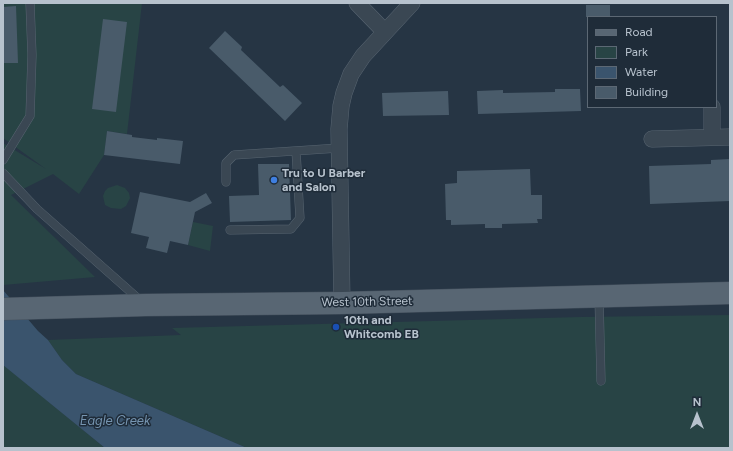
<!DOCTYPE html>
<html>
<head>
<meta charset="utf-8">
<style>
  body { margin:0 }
  #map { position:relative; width:733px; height:451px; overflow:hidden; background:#263544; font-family:Figtree,sans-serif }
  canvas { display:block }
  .frame { position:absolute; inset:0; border:4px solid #b7c2cd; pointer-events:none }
  .legend { position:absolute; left:587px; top:16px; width:130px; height:92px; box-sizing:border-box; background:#1f2c39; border:1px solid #5c6874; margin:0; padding:5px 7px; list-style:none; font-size:12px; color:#b7c2cd }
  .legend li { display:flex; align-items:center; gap:8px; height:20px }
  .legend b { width:20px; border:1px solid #5c6874 }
  .north { position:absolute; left:677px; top:395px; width:40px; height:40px; -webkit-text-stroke:3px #1f2c39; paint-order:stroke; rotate:0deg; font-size:11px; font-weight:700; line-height:16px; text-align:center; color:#b7c2cd }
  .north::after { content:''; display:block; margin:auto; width:14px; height:18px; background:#b7c2cd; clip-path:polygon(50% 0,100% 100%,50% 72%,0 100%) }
</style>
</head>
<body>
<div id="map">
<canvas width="733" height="451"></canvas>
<div class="frame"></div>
<ul class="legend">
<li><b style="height:5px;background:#586673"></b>Road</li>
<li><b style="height:11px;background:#284445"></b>Park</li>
<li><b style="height:11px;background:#3a546d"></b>Water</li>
<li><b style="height:11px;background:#495b6a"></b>Building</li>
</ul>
<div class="north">N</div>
</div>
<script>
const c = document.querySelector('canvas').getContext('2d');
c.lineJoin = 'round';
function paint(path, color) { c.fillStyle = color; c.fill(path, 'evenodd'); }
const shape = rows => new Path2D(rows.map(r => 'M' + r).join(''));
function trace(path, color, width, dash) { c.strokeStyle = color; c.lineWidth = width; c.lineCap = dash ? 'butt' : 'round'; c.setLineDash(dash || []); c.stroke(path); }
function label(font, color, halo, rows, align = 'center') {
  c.font = font + ' Figtree,sans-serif'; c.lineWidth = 3; c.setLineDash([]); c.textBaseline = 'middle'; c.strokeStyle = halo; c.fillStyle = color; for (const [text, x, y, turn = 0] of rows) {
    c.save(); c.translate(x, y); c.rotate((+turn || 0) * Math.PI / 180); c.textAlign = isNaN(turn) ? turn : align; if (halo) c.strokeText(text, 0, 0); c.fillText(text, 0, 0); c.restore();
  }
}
paint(shape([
  [3,3,142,3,127,134,107,131,104,155,79,194,53,174,11,195,95,277,3,285,3,143,46,169,3,138],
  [117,185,125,188,129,193,130,198,126,206,121,209,111,208,105,205,103,196,105,191,108,188],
  [193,222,213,226,210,251,188,245],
  [730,315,730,448,247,448,76,374,62,360,48,340,181,335,172,328,581,317],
  [3,365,6,367,105,448,3,448]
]), '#284445');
paint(shape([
  [3,290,38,331,48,340,62,360,76,374,247,448,105,448,3,365]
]), '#3a546d');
paint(shape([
  [586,5,610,5,610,17,586,17],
  [16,6,18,63,3,63,3,7],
  [103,19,127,22,116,112,92,109],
  [225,31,242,47,241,50,280,87,283,85,302,103,285,121,209,48],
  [555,89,580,89,581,111,478,114,477,91,503,90,503,93,555,92],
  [448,91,449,115,383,116,382,93],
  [107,131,132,135,132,137,157,140,157,138,183,141,180,164,104,155],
  [730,159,730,201,650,204,649,166,711,164,711,160],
  [258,164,289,164,291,220,230,222,229,196,259,195],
  [530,169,531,195,542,195,542,219,537,219,538,223,502,224,502,228,485,228,485,224,451,225,451,220,446,220,445,184,457,183,457,171],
  [140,192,190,202,206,193,212,203,195,212,188,245,170,241,167,253,146,248,149,237,131,233]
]), '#495b6a');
const service = shape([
  [3,160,30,116,32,55,30,3],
  [3,173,37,209,142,302],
  [226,182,226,163,234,155,339,148],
  [230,230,291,229,300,218,296,151],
  [599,297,601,381]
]);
const minor = shape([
  [357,3,385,32],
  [712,137,712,107],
  [652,139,730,137],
  [342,303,339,129,341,106,344,93,351,74,363,56,412,3]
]);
const primary = shape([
  [3,309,146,305,342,303,730,293]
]);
trace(service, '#586571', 9);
trace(minor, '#586571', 17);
trace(primary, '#44505d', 23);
trace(service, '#3a4753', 8);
trace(minor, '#3a4753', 16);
trace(primary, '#586673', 22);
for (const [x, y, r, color] of [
  [274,180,4,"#3f7fe0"],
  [336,327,4,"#1a4fb4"]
]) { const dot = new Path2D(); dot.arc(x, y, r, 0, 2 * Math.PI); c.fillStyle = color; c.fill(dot); trace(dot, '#1f2c39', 1.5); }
label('bold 12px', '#b7c2cd', '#1f2c39', [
  ["Tru to U Barber",282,173],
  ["and Salon",282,187],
  ["10th and",344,320],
  ["Whitcomb EB",344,334]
], 'left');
label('12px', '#b7c2cd', '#1f2c39', [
  ["West 10th Street",367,302,-1]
]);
label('italic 13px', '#7695b1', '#1f2c39', [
  ["Eagle Creek",115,421]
]);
</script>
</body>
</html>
